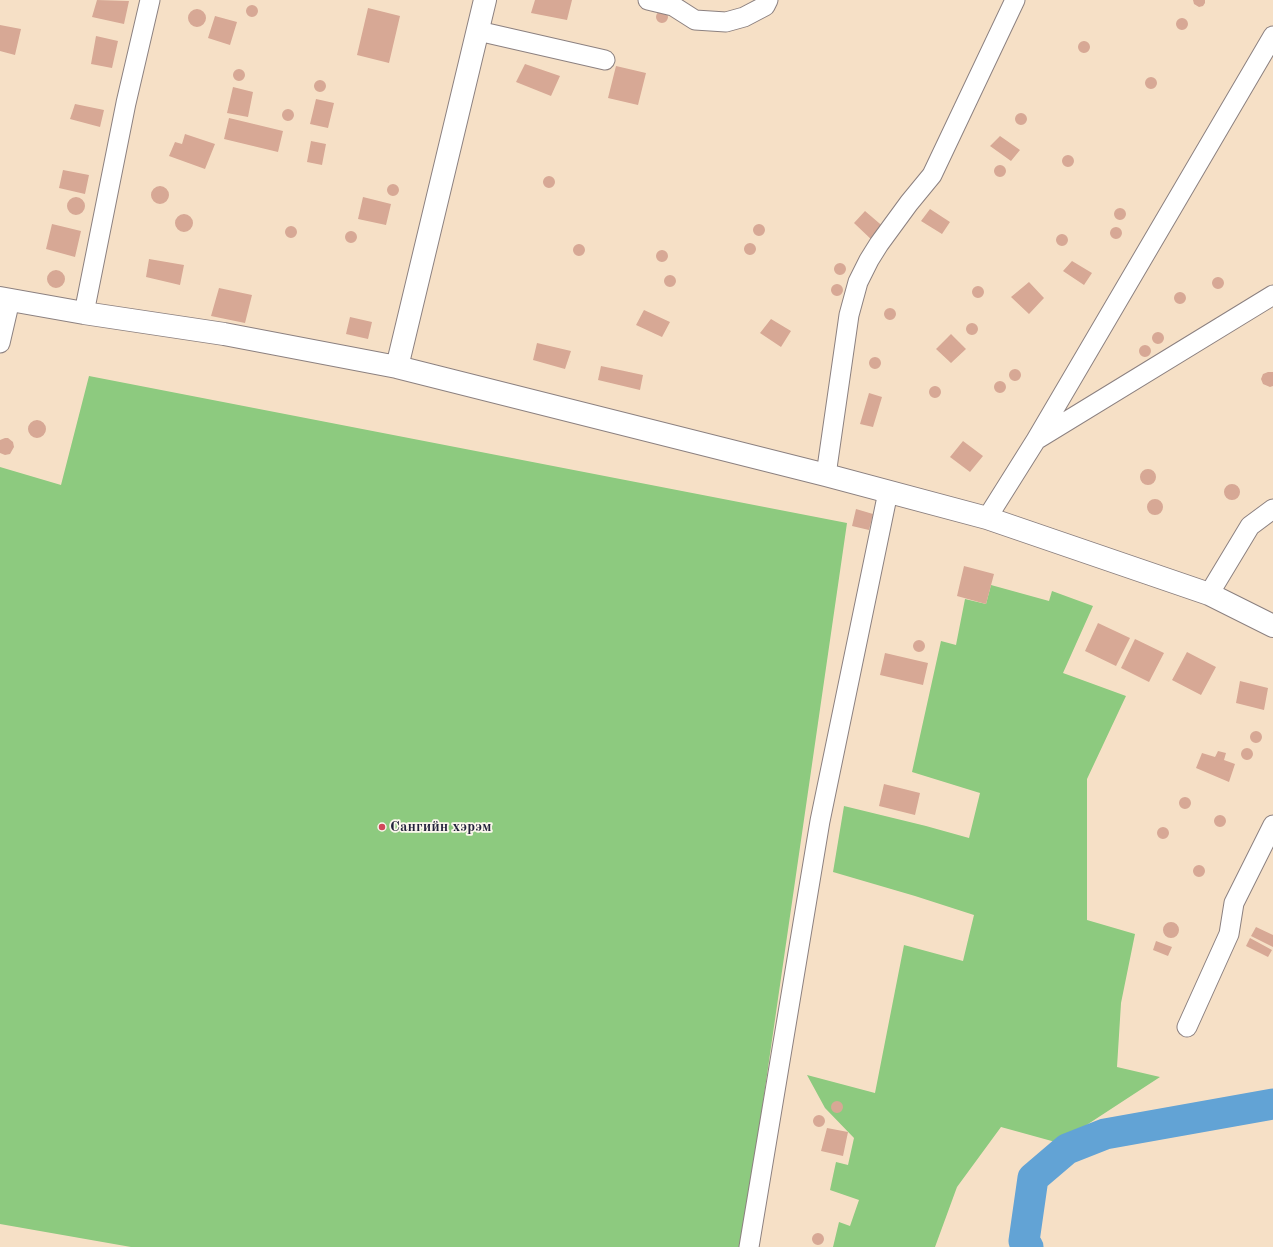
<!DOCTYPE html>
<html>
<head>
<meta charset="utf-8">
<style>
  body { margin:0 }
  canvas { display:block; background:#f6e0c6 }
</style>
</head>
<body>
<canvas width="1273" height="1247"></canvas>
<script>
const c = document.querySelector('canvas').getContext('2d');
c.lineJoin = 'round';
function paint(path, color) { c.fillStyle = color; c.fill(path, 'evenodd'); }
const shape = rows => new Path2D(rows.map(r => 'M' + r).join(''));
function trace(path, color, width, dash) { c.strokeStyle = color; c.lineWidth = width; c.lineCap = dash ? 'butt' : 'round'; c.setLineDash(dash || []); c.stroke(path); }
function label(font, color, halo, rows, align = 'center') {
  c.font = font + ' "Old Standard TT",serif'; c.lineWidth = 3.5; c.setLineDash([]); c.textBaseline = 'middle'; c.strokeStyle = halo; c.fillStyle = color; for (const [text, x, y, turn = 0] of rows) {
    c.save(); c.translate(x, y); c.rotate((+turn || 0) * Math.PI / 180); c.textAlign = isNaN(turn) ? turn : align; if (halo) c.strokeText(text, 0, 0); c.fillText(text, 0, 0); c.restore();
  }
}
paint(shape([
  [89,376,847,523,742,1247,131,1247,0,1224,0,467,61,485],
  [991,585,1049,601,1052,591,1093,606,1063,673,1126,696,1087,779,1087,920,1135,934,1121,1003,1117,1067,1160,1077,1059,1143,1001,1127,957,1187,935,1247,833,1247,839,1222,850,1226,859,1200,830,1190,836,1162,848,1165,854,1138,825,1108,807,1075,875,1093,904,945,963,961,974,915,915,896,833,872,844,806,926,826,969,838,980,793,912,772,941,641,956,645,965,599,986,604]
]), '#8dca7f');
trace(shape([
  [1028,1247,1024,1241,1033,1178,1067,1149,1105,1134,1273,1104]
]), '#62a3d5', 31);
paint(shape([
  [97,0,129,1,124,24,92,17],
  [535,0,572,0,567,20,531,13],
  [1193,0,1205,0,1205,3,1203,6,1199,7,1194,4],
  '246 11a6 6 0 1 1 12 0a6 6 0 1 1-12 0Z',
  [368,8,400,16,389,63,357,55],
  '188 18a9 9 0 1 1 18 0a9 9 0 1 1-18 0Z',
  '656 17a6 6 0 1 1 12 0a6 6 0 1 1-12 0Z',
  [215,16,237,22,230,45,208,38],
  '1176 24a6 6 0 1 1 12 0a6 6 0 1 1-12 0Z',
  [0,25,21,29,15,55,0,51],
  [96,36,118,41,112,68,91,64],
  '1078 47a6 6 0 1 1 12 0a6 6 0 1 1-12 0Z',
  [525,64,560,76,551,96,516,82],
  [616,66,646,73,638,105,608,98],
  '233 75a6 6 0 1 1 12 0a6 6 0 1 1-12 0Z',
  '1145 83a6 6 0 1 1 12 0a6 6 0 1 1-12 0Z',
  '314 86a6 6 0 1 1 12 0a6 6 0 1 1-12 0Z',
  [233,87,253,92,248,117,227,113],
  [316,99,334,103,328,128,310,124],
  [75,104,104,110,100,127,70,119],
  '282 115a6 6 0 1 1 12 0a6 6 0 1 1-12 0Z',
  '1015 119a6 6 0 1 1 12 0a6 6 0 1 1-12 0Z',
  [229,118,283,131,278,152,224,139],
  [185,134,215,144,205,169,169,156,175,142,182,144],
  [1000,136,1020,150,1011,161,990,146],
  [311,141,326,144,322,165,307,162],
  '1062 161a6 6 0 1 1 12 0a6 6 0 1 1-12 0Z',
  '994 171a6 6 0 1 1 12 0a6 6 0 1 1-12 0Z',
  [63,170,89,175,85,194,59,188],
  '543 182a6 6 0 1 1 12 0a6 6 0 1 1-12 0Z',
  '387 190a6 6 0 1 1 12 0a6 6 0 1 1-12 0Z',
  '151 195a9 9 0 1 1 18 0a9 9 0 1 1-18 0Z',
  [363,197,391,204,386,225,358,219],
  '67 206a9 9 0 1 1 18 0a9 9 0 1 1-18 0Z',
  '1114 214a6 6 0 1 1 12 0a6 6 0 1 1-12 0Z',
  [930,209,950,222,942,234,921,221],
  [865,211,886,229,875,243,854,223],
  '175 223a9 9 0 1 1 18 0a9 9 0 1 1-18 0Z',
  '753 230a6 6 0 1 1 12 0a6 6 0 1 1-12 0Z',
  [52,224,81,231,75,257,46,249],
  '285 232a6 6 0 1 1 12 0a6 6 0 1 1-12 0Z',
  '1110 233a6 6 0 1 1 12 0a6 6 0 1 1-12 0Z',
  '345 237a6 6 0 1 1 12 0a6 6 0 1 1-12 0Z',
  '1056 240a6 6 0 1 1 12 0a6 6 0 1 1-12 0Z',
  '744 249a6 6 0 1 1 12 0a6 6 0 1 1-12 0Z',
  '573 250a6 6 0 1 1 12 0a6 6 0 1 1-12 0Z',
  '656 256a6 6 0 1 1 12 0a6 6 0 1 1-12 0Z',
  [149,259,184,265,180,285,146,277],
  [1072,261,1092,273,1084,285,1063,271],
  '834 269a6 6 0 1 1 12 0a6 6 0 1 1-12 0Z',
  '47 279a9 9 0 1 1 18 0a9 9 0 1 1-18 0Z',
  '664 281a6 6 0 1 1 12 0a6 6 0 1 1-12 0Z',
  '1212 283a6 6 0 1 1 12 0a6 6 0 1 1-12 0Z',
  [1029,282,1044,298,1029,314,1011,297],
  '831 290a6 6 0 1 1 12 0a6 6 0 1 1-12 0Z',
  '972 292a6 6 0 1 1 12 0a6 6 0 1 1-12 0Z',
  [219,288,252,295,245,323,211,316],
  '1174 298a6 6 0 1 1 12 0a6 6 0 1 1-12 0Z',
  '884 314a6 6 0 1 1 12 0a6 6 0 1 1-12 0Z',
  [644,310,670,322,662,337,636,325],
  [350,317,372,322,368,339,346,334],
  [771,319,791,331,781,347,760,333],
  '966 329a6 6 0 1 1 12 0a6 6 0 1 1-12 0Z',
  '1152 338a6 6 0 1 1 12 0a6 6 0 1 1-12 0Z',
  [951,334,966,349,951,363,936,349],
  [537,343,571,351,565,369,533,360],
  '1139 351a6 6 0 1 1 12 0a6 6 0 1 1-12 0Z',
  '869 363a6 6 0 1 1 12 0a6 6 0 1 1-12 0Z',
  [601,366,643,375,640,390,598,380],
  '1009 375a6 6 0 1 1 12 0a6 6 0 1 1-12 0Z',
  [1268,372,1273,372,1273,386,1270,387,1263,384,1261,379,1263,374],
  '994 387a6 6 0 1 1 12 0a6 6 0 1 1-12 0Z',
  '929 392a6 6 0 1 1 12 0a6 6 0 1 1-12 0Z',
  [869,393,882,397,873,427,860,424],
  '28 429a9 9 0 1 1 18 0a9 9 0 1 1-18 0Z',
  [5,438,8,438,13,442,14,447,10,454,5,455,0,453,0,440],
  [963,441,983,456,970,472,950,457],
  '1140 477a8 8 0 1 1 16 0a8 8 0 1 1-16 0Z',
  '1224 492a8 8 0 1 1 16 0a8 8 0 1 1-16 0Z',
  '1147 507a8 8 0 1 1 16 0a8 8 0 1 1-16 0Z',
  [856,509,873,514,869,530,852,526],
  [964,566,994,574,986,604,957,596],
  [1098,623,1130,638,1116,666,1085,651],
  [1135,639,1164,653,1149,682,1121,668],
  '913 646a6 6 0 1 1 12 0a6 6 0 1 1-12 0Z',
  [1187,652,1216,667,1201,695,1172,680],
  [885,653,928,663,923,685,880,675],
  [1240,681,1268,688,1264,710,1236,703],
  '1250 737a6 6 0 1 1 12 0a6 6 0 1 1-12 0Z',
  '1241 754a6 6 0 1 1 12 0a6 6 0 1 1-12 0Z',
  [1218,751,1226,753,1224,760,1235,764,1229,782,1196,768,1202,753,1215,757],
  [884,784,920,793,915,815,879,806],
  '1179 803a6 6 0 1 1 12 0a6 6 0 1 1-12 0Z',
  '1214 821a6 6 0 1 1 12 0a6 6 0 1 1-12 0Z',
  '1157 833a6 6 0 1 1 12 0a6 6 0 1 1-12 0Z',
  '1193 871a6 6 0 1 1 12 0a6 6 0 1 1-12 0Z',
  '1163 930a8 8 0 1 1 16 0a8 8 0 1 1-16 0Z',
  [1256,927,1273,935,1273,947,1251,936],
  [1250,938,1272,950,1268,957,1246,946],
  [1156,941,1172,947,1168,956,1153,950],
  '831 1107a6 6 0 1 1 12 0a6 6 0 1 1-12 0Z',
  '813 1121a6 6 0 1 1 12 0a6 6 0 1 1-12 0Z',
  [827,1128,848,1132,843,1156,821,1151],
  '812 1239a6 6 0 1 1 12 0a6 6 0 1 1-12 0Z'
]), '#d7a895');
const minor = shape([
  [648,0,673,6,695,20,726,22,744,17,765,6,768,0],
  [478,31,605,60],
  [84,313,126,103,150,0],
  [0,343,10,300],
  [1036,440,1273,36],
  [826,475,845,343,849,315,858,282,869,260,879,244,909,203,932,175,1015,0],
  [987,518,1036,440,1273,295],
  [1209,594,1250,526,1273,509],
  [1187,1027,1229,934,1234,903,1273,825],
  [749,1247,820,821,888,492]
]);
const major = shape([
  [0,298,84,313,224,334,397,367,826,475,987,518,1209,594,1273,626],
  [397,367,485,0]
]);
trace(minor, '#8c8180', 21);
trace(major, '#8c8180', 24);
trace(minor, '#fff', 19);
trace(major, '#fff', 22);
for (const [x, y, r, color] of [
  [382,827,4,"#d1495b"]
]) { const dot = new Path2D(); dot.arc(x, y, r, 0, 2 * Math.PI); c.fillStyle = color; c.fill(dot); trace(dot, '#fbf7ec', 1.5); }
label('bold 15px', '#22223b', '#fbf7ec', [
  ["Сангийн хэрэм",390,827]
], 'left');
</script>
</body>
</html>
